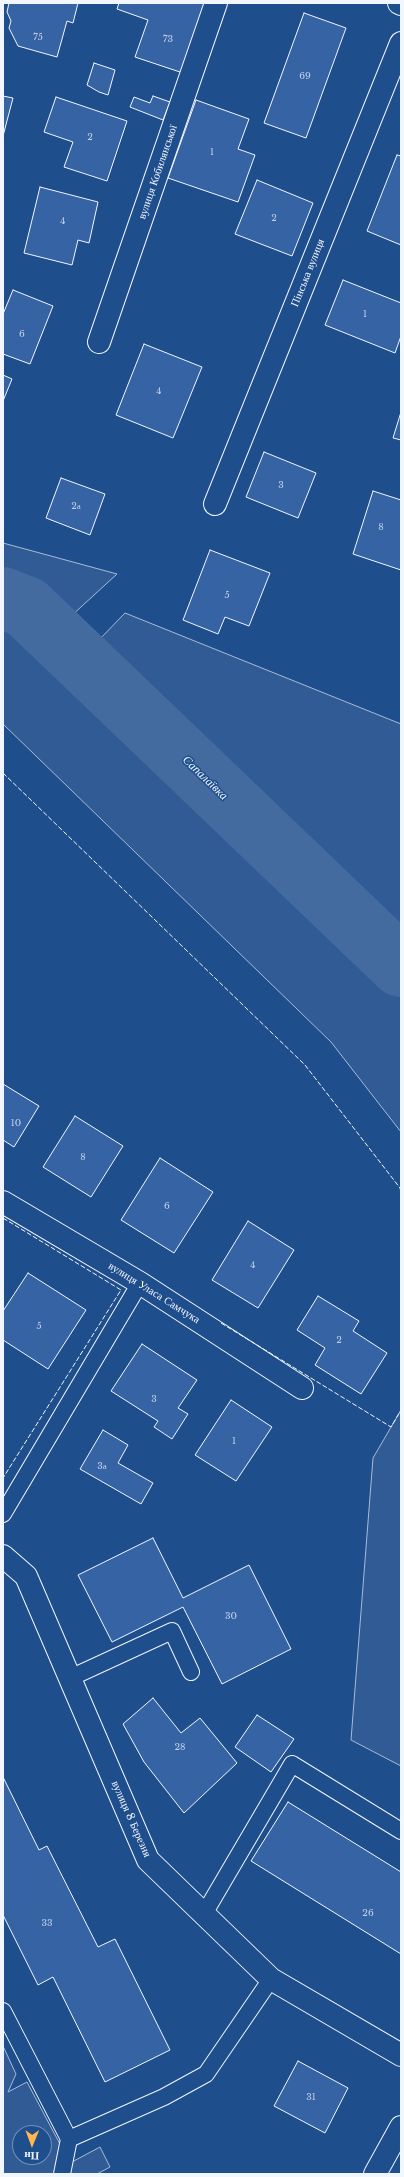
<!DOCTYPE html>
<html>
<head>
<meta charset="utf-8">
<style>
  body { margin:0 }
  #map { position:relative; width:404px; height:2177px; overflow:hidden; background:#1f4e8c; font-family:"Libre Baskerville",serif }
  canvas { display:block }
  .frame { position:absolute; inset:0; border:4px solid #f2f6ff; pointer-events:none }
  .north { position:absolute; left:12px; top:2125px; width:40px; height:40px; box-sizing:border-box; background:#1f4e8c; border:1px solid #7391ba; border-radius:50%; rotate:181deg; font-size:11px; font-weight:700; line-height:16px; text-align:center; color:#f2f6ff }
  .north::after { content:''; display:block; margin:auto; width:14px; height:18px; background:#ffb74d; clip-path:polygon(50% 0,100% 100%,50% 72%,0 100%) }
</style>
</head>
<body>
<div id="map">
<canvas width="404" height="2177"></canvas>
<div class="frame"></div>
<div class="north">Пн</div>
</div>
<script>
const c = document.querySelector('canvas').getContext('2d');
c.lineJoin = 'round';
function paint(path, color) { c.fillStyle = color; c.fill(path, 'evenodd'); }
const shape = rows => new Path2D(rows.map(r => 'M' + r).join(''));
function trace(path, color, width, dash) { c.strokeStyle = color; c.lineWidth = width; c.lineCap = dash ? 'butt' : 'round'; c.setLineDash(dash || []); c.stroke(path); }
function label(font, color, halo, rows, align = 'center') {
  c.font = font + ' "Libre Baskerville",serif'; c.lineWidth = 3; c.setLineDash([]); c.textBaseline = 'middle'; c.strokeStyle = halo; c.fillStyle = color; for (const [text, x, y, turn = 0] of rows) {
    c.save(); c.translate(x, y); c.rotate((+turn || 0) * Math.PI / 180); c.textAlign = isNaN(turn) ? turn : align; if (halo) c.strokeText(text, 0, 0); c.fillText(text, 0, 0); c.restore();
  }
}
const built = shape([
  [3,543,117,574,70,617,97,642,125,613,401,724,401,1132,331,1042,3,724,3,543],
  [401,1410,401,1766,351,1740,373,1458,401,1410],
  [3,2046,16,2074,8,2092,27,2082,70,2163,100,2147,110,2167,97,2174,3,2174,3,2046],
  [20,2133,44,2133,44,2157,20,2157,20,2133]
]);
paint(built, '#305b95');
trace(built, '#a8bbd7', 1);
trace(shape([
  [3,598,26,607,401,966]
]), '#446ba0', 62);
const building = shape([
  [9,3,78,3,73,23,67,21,57,57,18,46,9,28,11,21,7,12,9,3],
  [119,3,206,3,183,73,135,57,148,20,117,9,119,3],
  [304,13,346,28,306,138,264,123,304,13],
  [94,63,115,70,108,95,99,92,87,85,94,63],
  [3,96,13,98,3,136,3,96],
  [153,96,170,102,163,120,130,107,134,97,150,103,153,96],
  [56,97,127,121,107,181,64,167,73,142,44,132,56,97],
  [196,100,249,119,238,149,255,155,238,202,168,178,196,100],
  [397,155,401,156,401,245,367,231,397,155],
  [257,180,313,203,292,256,235,234,257,180],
  [40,187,98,202,89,243,78,240,72,265,24,253,40,187],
  [343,280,401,303,401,336,395,353,325,325,343,280],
  [13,290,53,306,30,364,3,354,3,314,13,290],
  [144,344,202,367,173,438,116,415,144,344],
  [3,375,12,379,3,401,3,375],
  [401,412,401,440,393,438,401,412],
  [264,452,316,473,298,518,246,497,264,452],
  [61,478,105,494,90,535,46,518,61,478],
  [373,491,401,500,401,570,353,554,373,491],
  [210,550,270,573,249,626,225,617,218,634,183,620,210,550],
  [3,1084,39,1106,14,1147,3,1140,3,1084],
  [75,1116,123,1146,91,1197,43,1167,75,1116],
  [160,1158,213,1192,174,1253,121,1220,160,1158],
  [248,1221,294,1250,258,1308,212,1280,248,1221],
  [28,1273,86,1310,48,1369,3,1340,3,1311,28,1273],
  [318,1296,359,1321,353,1331,387,1353,361,1394,315,1365,325,1348,297,1330,318,1296],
  [142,1344,197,1380,178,1408,188,1414,172,1439,154,1427,158,1421,111,1391,142,1344],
  [231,1400,272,1427,236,1481,195,1455,231,1400],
  [103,1430,128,1445,118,1463,153,1483,141,1504,80,1469,103,1430],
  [153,1538,183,1598,249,1565,291,1649,222,1684,183,1607,112,1642,78,1575,153,1538],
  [153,1698,181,1733,200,1718,237,1763,184,1813,144,1762,123,1724,153,1698],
  [257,1715,294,1739,271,1772,235,1747,257,1715],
  [3,1777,39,1850,47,1846,98,1947,115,1939,170,2050,105,2082,53,1977,38,1985,3,1915,3,1777],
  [288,1802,401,1872,401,1954,251,1861,288,1802],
  [298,2061,348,2088,325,2133,274,2106,298,2061]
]);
paint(building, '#3563a3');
trace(building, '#f2f6ff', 1);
const service = shape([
  [3,1514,140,1283],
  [70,1678,172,1631,191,1672],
  [204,1914,292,1764,401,1831],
  [3,2011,69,2139,164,2097,206,2074,271,1979],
  [62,2174,69,2139]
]);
const minor = shape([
  [99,342,216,3],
  [215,504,401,43],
  [3,1202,140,1283,302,1388],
  [3,1556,26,1576,148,1860,271,1979,401,2055],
  [375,2174,401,2127]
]);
const tertiary = shape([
  [399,3,401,4]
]);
trace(service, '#f2f6ff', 18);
trace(minor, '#f2f6ff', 24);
trace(tertiary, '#f2f6ff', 24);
trace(service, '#1f4e8c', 16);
trace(minor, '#1f4e8c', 22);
trace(tertiary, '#1f4e8c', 22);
trace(shape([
  [3,773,305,1065,400,1188,401,1192],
  [3,1218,121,1290,3,1478],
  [221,1323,391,1427,401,1410]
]), '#f2f6ff', 1, [5, 2]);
label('9px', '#c3d1e8', null, [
  ["75",38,37],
  ["73",168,39],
  ["69",305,76],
  ["2",90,137],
  ["1",212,152],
  ["2",274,218],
  ["4",63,221],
  ["1",365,314],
  ["6",22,334],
  ["4",159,391],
  ["3",281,485],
  ["2а",76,506],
  ["8",381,527],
  ["5",227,595],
  ["10",16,1123],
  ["8",83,1157],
  ["6",167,1206],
  ["4",253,1265],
  ["5",39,1326],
  ["2",339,1340],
  ["3",154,1399],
  ["1",234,1441],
  ["3а",102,1466],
  ["30",231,1616],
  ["28",180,1747],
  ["26",368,1913],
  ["33",47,1923],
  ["31",311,2097]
]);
label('11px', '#f2f6ff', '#1f4e8c', [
  ["вулиця Кобилянської",158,172,-71],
  ["Пінська вулиця",308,273,-68],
  ["вулиця Уласа Самчука",154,1293,32],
  ["вулиця 8 Березня",131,1819,66]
]);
label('italic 12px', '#f2f6ff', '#1f4e8c', [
  ["Сапалаївка",205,778,44]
]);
</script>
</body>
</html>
